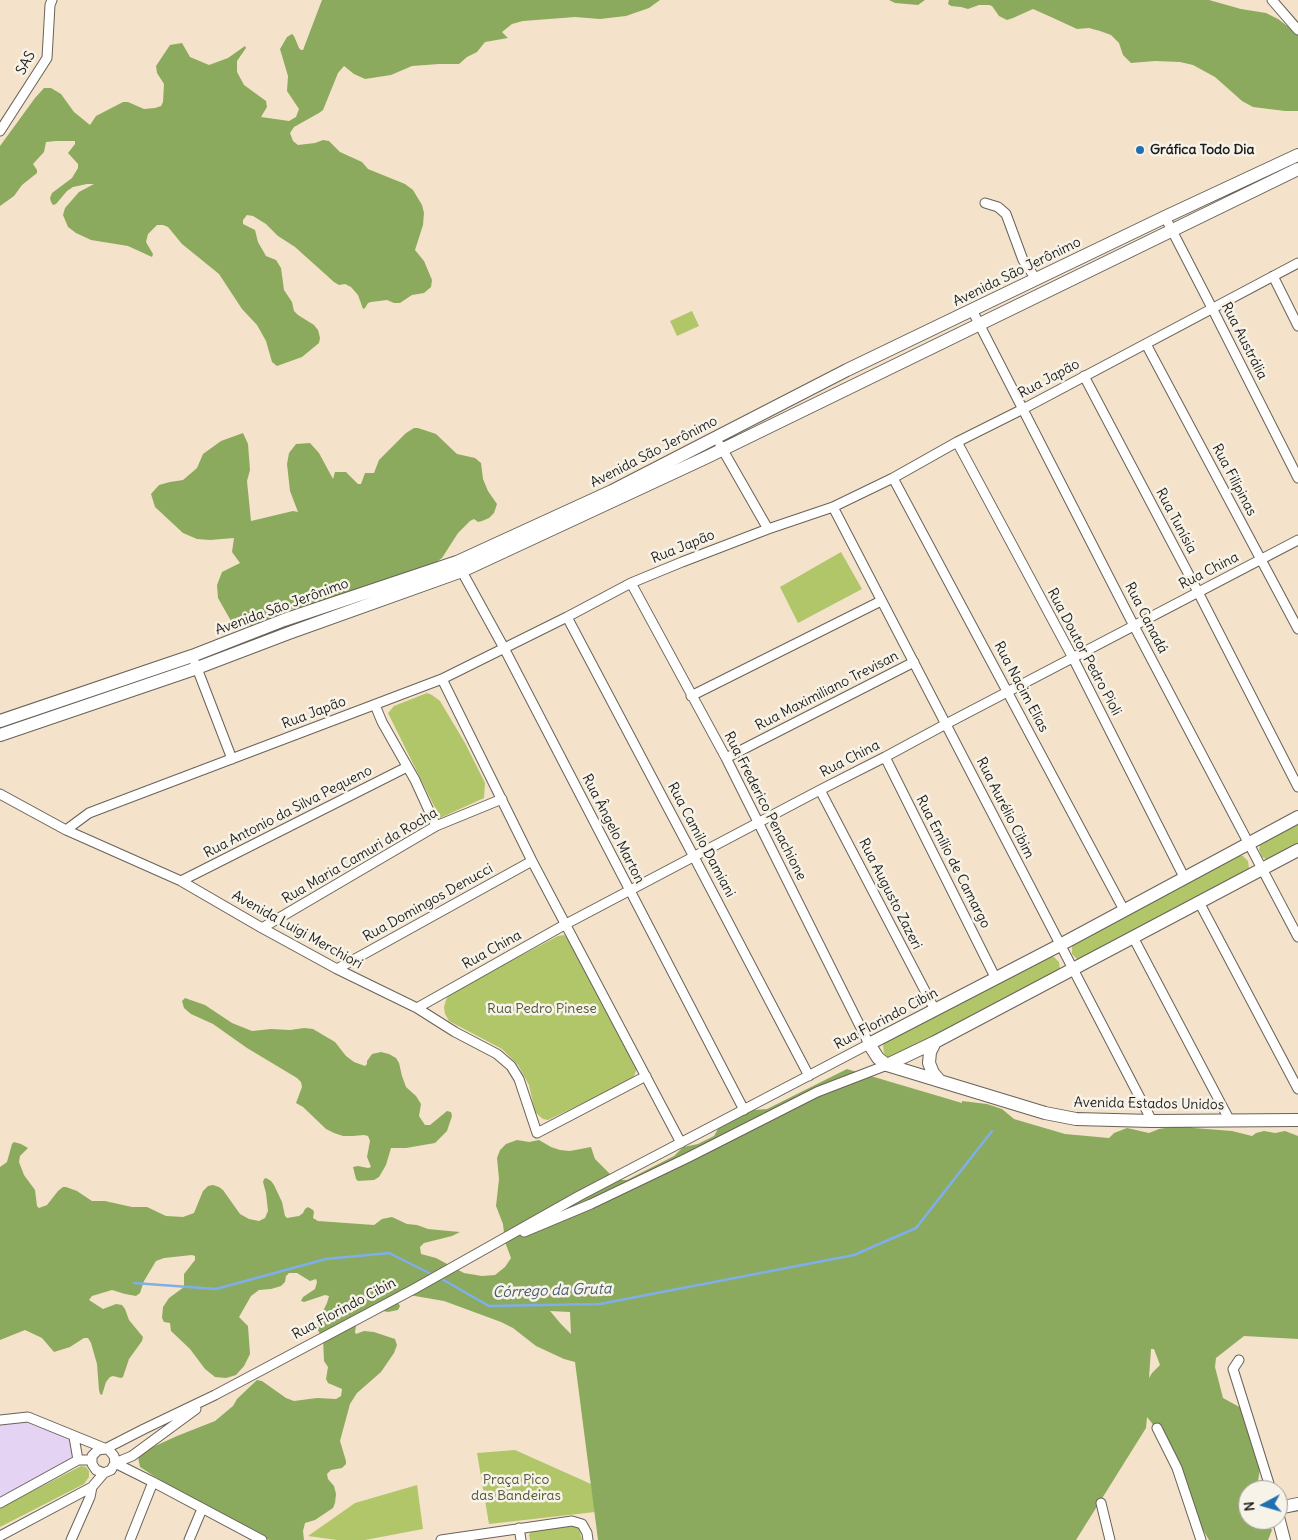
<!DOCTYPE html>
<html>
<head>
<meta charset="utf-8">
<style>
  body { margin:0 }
  #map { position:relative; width:1298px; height:1540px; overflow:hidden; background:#f4e3ca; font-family:Delius,sans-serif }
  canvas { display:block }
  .north { position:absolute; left:1238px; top:1480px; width:50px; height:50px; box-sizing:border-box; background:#f7f3e8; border:1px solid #9f9d96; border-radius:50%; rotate:264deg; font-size:14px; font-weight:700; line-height:20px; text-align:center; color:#1c1c1c }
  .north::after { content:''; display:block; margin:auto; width:18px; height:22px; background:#1f6fb2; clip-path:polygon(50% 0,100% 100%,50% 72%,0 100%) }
</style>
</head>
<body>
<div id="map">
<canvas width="1298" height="1540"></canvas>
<div class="north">N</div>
</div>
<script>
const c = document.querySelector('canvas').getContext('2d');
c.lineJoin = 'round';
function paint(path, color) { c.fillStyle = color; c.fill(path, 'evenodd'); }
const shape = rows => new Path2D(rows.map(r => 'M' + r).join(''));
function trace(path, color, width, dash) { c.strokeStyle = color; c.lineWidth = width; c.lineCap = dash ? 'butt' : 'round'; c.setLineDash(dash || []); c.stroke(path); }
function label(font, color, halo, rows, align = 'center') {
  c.font = font + ' Delius,sans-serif'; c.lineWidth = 5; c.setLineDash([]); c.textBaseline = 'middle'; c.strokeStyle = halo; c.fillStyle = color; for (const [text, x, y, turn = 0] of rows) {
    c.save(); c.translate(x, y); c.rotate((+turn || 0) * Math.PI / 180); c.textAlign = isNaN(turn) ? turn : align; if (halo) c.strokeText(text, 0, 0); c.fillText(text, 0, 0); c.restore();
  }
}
paint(shape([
  [28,1422,67,1437,72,1444,73,1456,72,1459,0,1499,0,1424]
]), '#e4d3f2');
paint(shape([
  [692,311,699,326,677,336,670,321],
  [841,552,862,589,798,623,780,587],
  [427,693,432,695,440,701,465,743,485,783,484,798,440,818,388,713,394,706],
  [1298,823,1298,846,1268,860,1262,857,1259,850,1260,844],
  [1239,855,1243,856,1248,861,1249,868,1248,871,1079,961,1072,954,1072,945],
  [564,935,569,939,636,1066,636,1071,634,1076,627,1082,548,1120,543,1119,535,1112,529,1085,518,1065,502,1049,449,1021,445,1014,444,1007,446,1000,449,994,558,936],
  [1051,956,1054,957,1059,962,1060,969,1058,972,896,1059,889,1058,884,1053,883,1046,884,1043],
  [515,1450,591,1484,595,1512,489,1524,477,1453],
  [81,1466,86,1467,89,1471,89,1477,84,1484,0,1527,0,1508],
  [417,1485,423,1529,365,1540,337,1540,308,1536,355,1503],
  [570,1525,578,1528,580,1532,582,1540,530,1540,529,1535,532,1530]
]), '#b1c569');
paint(shape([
  [322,0,660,0,649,8,626,16,600,19,575,17,523,21,512,24,502,32,508,38,485,42,477,52,467,57,459,64,439,64,412,66,391,75,365,79,354,74,344,66,338,73,323,110,319,113,294,127,290,133,293,141,298,145,315,143,323,140,329,141,340,152,362,162,368,169,405,184,413,190,422,205,424,213,423,225,415,250,424,261,432,280,431,287,424,293,412,295,400,303,394,303,387,300,371,302,368,303,365,308,363,309,358,295,351,287,345,284,339,285,334,282,295,247,278,236,266,224,253,216,247,215,243,220,243,224,255,230,258,242,266,256,276,260,281,268,284,290,292,302,294,311,298,315,314,325,318,330,320,338,319,343,302,357,277,366,272,362,266,341,257,325,242,309,219,274,182,244,168,227,163,225,157,225,148,234,146,242,153,254,152,257,128,246,91,240,76,233,68,227,63,215,65,208,79,192,94,184,87,184,73,187,67,191,56,204,53,205,51,202,50,198,52,193,72,178,78,168,78,164,68,153,75,144,75,141,56,141,46,142,44,152,33,164,37,170,37,173,22,185,14,196,0,206,0,146,35,98,44,88,51,88,61,94,74,112,90,125,96,116,123,102,128,102,144,109,155,108,161,106,163,102,164,84,157,73,156,66,170,45,182,43,190,57,209,65,228,58,245,46,246,48,237,61,237,72,244,85,266,101,267,107,261,117,289,121,296,117,299,109,287,91,288,76,280,49,287,37,292,34,294,36,299,48,301,50,303,50],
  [889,0,925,0,918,5,895,3],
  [949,0,1209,0,1241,9,1266,13,1278,19,1298,34,1298,111,1285,111,1253,107,1242,101,1215,77,1193,65,1180,62,1155,61,1131,63,1123,55,1119,43,1111,35,1100,31,1089,28,1077,29,1051,17,1033,9,1013,18,1007,20,999,16,992,6,989,5,979,5,968,9,961,7,951,6,948,4],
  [414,428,418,428,436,434,457,454,475,458,481,463,483,479,488,491,497,504,494,513,489,518,482,521,478,522,474,519,470,521,458,533,442,558,424,571,301,610,287,608,256,626,242,627,231,621,218,598,217,585,222,572,240,563,232,552,234,538,210,540,197,539,183,533,155,507,151,494,159,485,170,482,183,480,197,468,203,454,221,441,243,433,248,444,250,470,247,481,251,521,293,511,298,512,290,491,287,464,289,453,296,444,310,443,319,453,333,479,335,472,346,472,358,484,361,484,365,473,374,473,379,460,406,433],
  [185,998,205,1005,232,1023,252,1031,271,1029,290,1030,304,1028,313,1029,335,1042,346,1056,354,1062,365,1066,367,1064,367,1061,372,1054,381,1052,389,1054,396,1058,399,1063,402,1076,406,1087,416,1096,421,1104,419,1116,425,1125,430,1125,447,1111,451,1112,452,1116,447,1131,435,1143,406,1148,391,1148,386,1165,379,1177,374,1180,358,1181,356,1179,353,1167,358,1166,368,1168,371,1167,367,1157,370,1141,368,1136,364,1135,353,1136,343,1136,334,1133,326,1129,303,1107,296,1103,302,1087,301,1082,297,1078,247,1048,213,1024,191,1014,184,1008,182,1001],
  [847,1069,962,1103,962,1101,987,1104,1002,1109,1014,1119,1065,1134,1109,1138,1114,1133,1127,1128,1149,1133,1159,1129,1183,1125,1194,1128,1232,1131,1252,1136,1256,1133,1264,1131,1275,1133,1285,1131,1298,1136,1298,1339,1244,1336,1216,1358,1215,1367,1223,1398,1243,1409,1261,1462,1258,1481,1253,1490,1248,1490,1248,1520,1265,1521,1272,1530,1268,1540,1209,1540,1200,1525,1159,1432,1147,1417,1146,1428,1076,1540,598,1540,575,1362,564,1359,536,1346,513,1328,501,1322,444,1301,409,1295,396,1299,400,1306,398,1310,388,1312,378,1310,364,1316,356,1326,355,1332,356,1334,364,1331,374,1332,395,1339,397,1345,394,1353,381,1372,357,1393,350,1404,340,1441,346,1461,346,1464,342,1468,331,1470,327,1474,328,1479,334,1486,336,1494,335,1503,333,1508,315,1520,305,1523,303,1531,304,1540,269,1540,185,1496,140,1467,138,1457,142,1452,177,1436,215,1421,233,1406,237,1399,257,1380,262,1381,286,1398,294,1401,317,1398,336,1399,341,1396,342,1389,328,1383,326,1379,328,1367,324,1361,323,1338,317,1329,318,1321,327,1303,329,1296,325,1295,304,1302,301,1301,303,1297,315,1289,317,1282,316,1279,310,1281,297,1273,289,1273,286,1276,285,1282,281,1286,271,1289,259,1290,251,1296,239,1317,248,1326,250,1354,244,1366,236,1375,226,1378,215,1377,205,1369,190,1349,171,1331,170,1323,164,1322,162,1318,163,1307,169,1298,184,1287,184,1274,195,1260,195,1256,192,1255,164,1258,156,1261,144,1281,140,1293,136,1296,125,1294,112,1290,92,1296,89,1300,103,1309,116,1304,122,1305,125,1309,129,1320,143,1337,142,1341,129,1359,123,1377,121,1378,113,1376,110,1377,106,1382,102,1395,100,1394,99,1390,97,1364,91,1343,88,1338,84,1338,70,1347,54,1352,42,1338,25,1330,0,1340,0,1167,7,1162,12,1144,14,1142,21,1144,28,1148,20,1156,19,1162,24,1175,35,1190,37,1206,39,1208,47,1205,58,1191,63,1187,66,1187,77,1191,92,1201,105,1201,132,1207,147,1207,166,1216,183,1217,194,1213,203,1191,208,1186,213,1185,219,1187,223,1190,240,1214,249,1219,259,1221,265,1218,268,1211,266,1193,263,1182,264,1179,266,1178,271,1181,274,1185,282,1202,285,1216,287,1218,299,1216,303,1213,305,1209,308,1207,313,1210,314,1212,313,1218,318,1221,374,1225,382,1219,392,1217,407,1224,417,1225,428,1229,460,1232,452,1236,424,1243,420,1247,421,1254,436,1258,464,1273,482,1276,495,1275,505,1267,511,1258,505,1242,503,1224,496,1206,499,1179,497,1158,500,1150,506,1144,517,1140,529,1142,539,1140,551,1147,560,1150,570,1151,591,1147,595,1159,613,1177,621,1180,627,1180,674,1156,683,1147,698,1144,714,1136,719,1127,738,1116,754,1110,767,1109],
  [550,1311,570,1312,571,1334,561,1324],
  [1151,1349,1154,1349,1160,1365,1152,1373,1149,1378]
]), '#8caa5d');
trace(shape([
  [440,1278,489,1306,600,1304,854,1255,916,1228,992,1131],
  [134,1283,216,1289,326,1259,389,1253,433,1275]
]), '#7eafea', 2.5);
const street = shape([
  [1272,0,1298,30],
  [0,131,47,58,50,5,52,0],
  [985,203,998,207,1006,214,1023,260,1036,279],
  [1165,217,1212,308,1298,478],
  [1273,276,1298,326],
  [972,310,1134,626,1298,937],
  [1146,344,1298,629],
  [1084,376,1198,592,1298,787],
  [957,442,1073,658,1184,877],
  [720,445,768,529],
  [893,478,1124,910],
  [833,507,1152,1121],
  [460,568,504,648,744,1110],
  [567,617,694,857,809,1076],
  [195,663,232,759],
  [442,679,532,861,681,1143],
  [691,696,881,601],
  [375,705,382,722,415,780,436,826],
  [885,757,996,979],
  [726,758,914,662],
  [820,790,935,1010],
  [0,794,66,830,181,881,262,928,337,969,417,1008,455,1032,497,1054,511,1066,519,1079,537,1133,646,1076],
  [66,830,89,813,442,679,567,617,631,583,682,562,768,529,833,507,893,478,957,442,1023,409,1298,263],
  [181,881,407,767],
  [1199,902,1298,1089],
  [262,928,436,826,502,799],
  [1133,937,1230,1121],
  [337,969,532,861],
  [417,1008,566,924,820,790,885,757,946,724,1298,540],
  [524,1232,591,1204,687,1158,817,1092,887,1065],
  [1239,1360,1233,1369,1271,1490],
  [0,1420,28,1417,109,1450,114,1456,115,1463],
  [1157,1428,1177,1468,1201,1540],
  [74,1437,78,1460],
  [92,1460,92,1464,96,1470,104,1473,111,1470,115,1463],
  [115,1463,153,1482,262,1540],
  [115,1463,132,1456,196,1409],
  [0,1503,78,1460,92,1460,92,1456,98,1450,105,1449,144,1429,215,1395,414,1289,579,1196,869,1044,726,758,631,583],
  [1101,1503,1110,1540],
  [519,1528,521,1540],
  [0,1536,92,1487,104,1473],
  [71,1540,90,1497,92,1487],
  [130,1540,153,1482],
  [189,1540,202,1509],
  [441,1540,572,1521,582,1524,587,1533,588,1540]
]);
const secondary = shape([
  [0,721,192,656,284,620,457,562,612,491,847,370,1165,217,1298,155],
  [0,735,197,668,289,633,462,571,705,458,1298,169],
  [1298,817,1060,945,869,1044,878,1058,887,1065,1045,1113,1076,1119,1152,1121,1298,1120],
  [935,1042,930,1052,929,1063,933,1073,940,1081],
  [887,1065,935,1042,1298,850],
  [1278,1508,1298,1504],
  [1278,1517,1284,1540]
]);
trace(street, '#686259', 11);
trace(secondary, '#686259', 14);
trace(street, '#fff', 9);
trace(secondary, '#fff', 12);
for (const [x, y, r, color] of [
  [1140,150,5,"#1f6fb2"]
]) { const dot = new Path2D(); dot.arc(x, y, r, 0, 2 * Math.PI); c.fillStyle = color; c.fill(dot); trace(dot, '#f7f3e8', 2); }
label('14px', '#1c1c1c', '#f7f3e8', [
  ["SAS",26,63,-62],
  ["Avenida São Jerônimo",1017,272,-26],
  ["Rua Austrália",1244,341,63],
  ["Rua Japão",1049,379,-28],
  ["Avenida São Jerônimo",654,452,-27],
  ["Rua Filipinas",1234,480,62],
  ["Rua Tunísia",1176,521,62],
  ["Rua Japão",683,547,-22],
  ["Rua China",1209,571,-27],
  ["Avenida São Jerônimo",282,607,-20],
  ["Rua Canadá",1146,618,63],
  ["Rua Doutor Pedro Pioli",1084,652,62],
  ["Rua Nacim Elias",1021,687,62],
  ["Rua Maximiliano Trevisan",827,691,-27],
  ["Rua Japão",314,713,-21],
  ["Rua China",850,759,-27],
  ["Rua Frederico Penachione",765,806,63],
  ["Rua Aurélio Cibim",1005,808,63],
  ["Rua Antonio da Silva Pequeno",288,812,-27],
  ["Rua Ângelo Marton",613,829,63],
  ["Rua Camilo Damiani",701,840,62],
  ["Rua Maria Camuri da Rocha",360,856,-30],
  ["Rua Emílio de Camargo",953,862,63],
  ["Rua Augusto Zazeri",890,894,63],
  ["Rua Domingos Denucci",428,903,-29],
  ["Avenida Luigi Merchiori",297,930,29],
  ["Rua China",492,950,-29],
  ["Rua Florindo Cibin",886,1019,-28],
  ["Avenida Estados Unidos",1149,1104,1],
  ["Rua Florindo Cibin",344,1309,-28]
]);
label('bold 14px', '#1c1c1c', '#f7f3e8', [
  ["Gráfica Todo Dia",1150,150]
], 'left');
label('14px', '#505737', '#f7f3e8', [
  ["Rua Pedro Pinese",542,1009],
  ["Praça Pico",516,1480],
  ["das Bandeiras",516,1496]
]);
label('italic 15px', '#43576e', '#f7f3e8', [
  ["Córrego da Gruta",552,1291,-2]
]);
</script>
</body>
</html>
